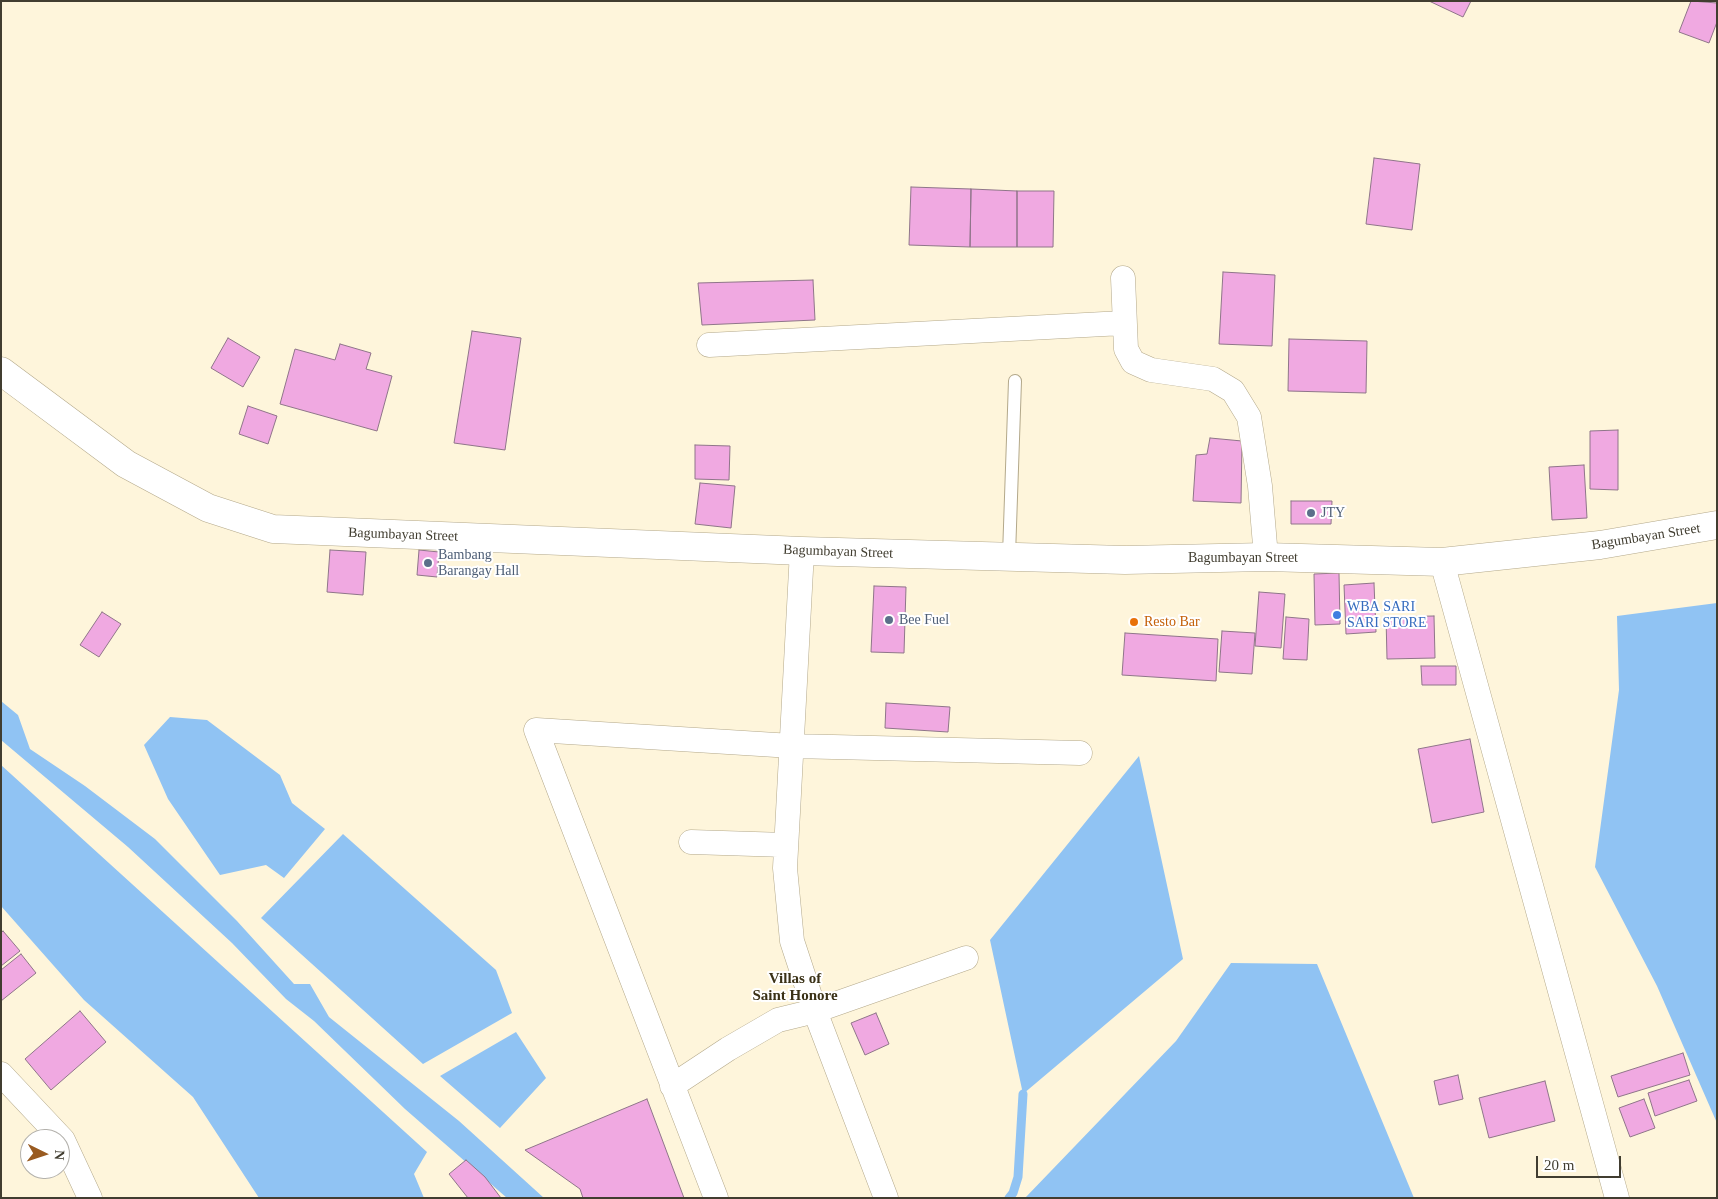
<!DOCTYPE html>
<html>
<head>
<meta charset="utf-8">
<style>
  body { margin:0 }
  #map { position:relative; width:1718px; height:1199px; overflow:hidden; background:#fef5db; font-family:"Times New Roman",serif }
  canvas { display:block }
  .frame { position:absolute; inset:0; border:2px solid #413d30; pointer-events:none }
  .north { position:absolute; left:20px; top:1129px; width:50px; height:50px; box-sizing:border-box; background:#fff; border:1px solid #b3b1ac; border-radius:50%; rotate:94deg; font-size:14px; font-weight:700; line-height:20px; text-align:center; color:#413d30 }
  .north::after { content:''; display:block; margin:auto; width:18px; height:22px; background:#995b21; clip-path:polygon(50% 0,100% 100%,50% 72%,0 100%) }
  .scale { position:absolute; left:1536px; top:1156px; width:85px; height:22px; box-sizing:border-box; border:2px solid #413d30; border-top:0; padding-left:6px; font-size:15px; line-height:18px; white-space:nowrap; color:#413d30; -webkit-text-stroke:4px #fff; paint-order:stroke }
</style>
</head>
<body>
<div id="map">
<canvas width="1718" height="1199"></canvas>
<div class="frame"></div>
<div class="north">N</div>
<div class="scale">20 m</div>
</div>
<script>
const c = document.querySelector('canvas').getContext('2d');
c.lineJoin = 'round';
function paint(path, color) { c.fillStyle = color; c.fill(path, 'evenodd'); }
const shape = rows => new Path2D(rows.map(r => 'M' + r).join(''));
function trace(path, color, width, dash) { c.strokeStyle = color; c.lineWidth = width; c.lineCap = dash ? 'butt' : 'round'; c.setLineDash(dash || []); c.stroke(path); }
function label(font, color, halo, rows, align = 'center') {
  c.font = font + ' "Times New Roman",serif'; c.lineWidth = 4; c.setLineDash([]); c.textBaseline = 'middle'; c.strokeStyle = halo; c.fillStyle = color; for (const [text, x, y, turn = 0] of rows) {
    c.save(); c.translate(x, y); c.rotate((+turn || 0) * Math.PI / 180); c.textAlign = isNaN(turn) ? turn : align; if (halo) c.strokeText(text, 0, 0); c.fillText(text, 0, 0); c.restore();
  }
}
paint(shape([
  [1717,603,1717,1123,1657,986,1595,867,1619,690,1617,616],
  [1,701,18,715,30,749,85,786,155,839,237,921,294,984,310,984,329,1017,459,1121,544,1198,507,1198,405,1109,314,1021,286,999,232,943,128,847,1,740],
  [170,717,207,720,280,775,292,803,325,829,284,878,266,865,220,875,168,799,144,745],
  [1139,756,1183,959,1023,1094,990,940],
  [1,765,427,1152,414,1174,424,1198,259,1198,193,1097,84,1000,1,906],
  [343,834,496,970,512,1013,423,1064,261,918],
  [1231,963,1317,964,1414,1198,1025,1198,1176,1041],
  [516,1032,546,1078,500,1128,440,1076]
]), '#90c3f3');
trace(shape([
  [1009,1198,1013,1193,1018,1177,1023,1094]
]), '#90c3f3', 9);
const building = shape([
  [1429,1,1471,1,1463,17,1429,1],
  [1691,1,1717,3,1717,22,1709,43,1679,32,1691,1],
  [1374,158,1420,164,1412,230,1366,224,1374,158],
  [911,187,971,189,970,247,909,245,911,187],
  [971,189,1017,191,1017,247,970,247,971,189],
  [1017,191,1054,191,1053,247,1017,247,1017,191],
  [1223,272,1275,275,1272,346,1219,344,1223,272],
  [813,280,815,320,702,325,698,283,813,280],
  [472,331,521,338,505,450,454,443,472,331],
  [228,338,260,357,243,387,211,368,228,338],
  [1289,339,1367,341,1366,393,1288,391,1289,339],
  [340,344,371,353,366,369,392,376,377,431,280,404,295,349,335,360,340,344],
  [248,406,277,416,268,444,239,434,248,406],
  [1618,430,1618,490,1590,489,1590,431,1618,430],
  [1210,438,1242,441,1241,503,1193,501,1196,455,1207,454,1210,438],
  [695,445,730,446,729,480,695,479,695,445],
  [1584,465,1587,518,1552,520,1549,467,1584,465],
  [700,483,735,486,731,528,695,524,700,483],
  [1291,501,1332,501,1331,524,1291,524,1291,501],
  [330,550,366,552,363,595,327,592,330,550],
  [419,550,439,552,437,577,417,575,419,550],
  [1339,573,1340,624,1315,625,1314,574,1339,573],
  [1374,583,1376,632,1346,634,1344,585,1374,583],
  [874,586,906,587,904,653,871,652,874,586],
  [1259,592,1285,594,1281,648,1255,646,1259,592],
  [102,612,121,624,99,657,80,645,102,612],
  [1434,616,1435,658,1387,659,1386,617,1434,616],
  [1286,617,1309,619,1307,660,1283,659,1286,617],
  [1222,631,1255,633,1252,674,1219,672,1222,631],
  [1125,633,1218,639,1216,681,1122,675,1125,633],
  [1421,666,1456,666,1456,685,1422,685,1421,666],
  [886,703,950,707,948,732,885,728,886,703],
  [1470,739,1484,812,1432,823,1418,749,1470,739],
  [3,931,20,951,1,966,1,933,3,931],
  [21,954,36,973,1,1001,1,970,21,954],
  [80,1011,106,1042,51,1090,25,1059,80,1011],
  [876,1013,889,1044,865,1055,851,1023,876,1013],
  [1683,1053,1690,1075,1618,1097,1611,1076,1683,1053],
  [1458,1075,1463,1099,1439,1105,1434,1081,1458,1075],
  [1689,1080,1697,1101,1655,1116,1648,1093,1689,1080],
  [1545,1081,1555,1121,1489,1138,1479,1098,1545,1081],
  [647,1099,684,1198,583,1198,580,1189,525,1150,647,1099],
  [1644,1099,1655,1128,1630,1137,1619,1108,1644,1099],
  [466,1160,485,1177,501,1198,468,1198,449,1174,466,1160]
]);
paint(building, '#f0a9e1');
trace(building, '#8f7589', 1);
const service = shape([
  [1009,555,1015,381]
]);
const minor = shape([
  [1123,278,1126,349,1133,362,1151,370,1213,379,1233,391,1249,417,1260,486,1266,557],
  [709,345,1123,323],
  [802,551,785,868,792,941,815,1011,886,1198],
  [1442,562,1617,1198],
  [691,842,786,845],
  [1,1074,63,1140,90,1198],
  [672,1086,728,1049,778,1020,815,1011,966,958],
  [716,1198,536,730,792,746,1080,753]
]);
const secondary = shape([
  [1,371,126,464,208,508,273,529,802,551,1125,560,1266,557,1442,562,1600,545,1717,525]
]);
trace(service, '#b3a88a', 14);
trace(minor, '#b3a88a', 25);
trace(secondary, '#b3a88a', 29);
trace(service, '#fff', 12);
trace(minor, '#fff', 24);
trace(secondary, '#fff', 28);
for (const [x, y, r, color] of [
  [1311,513,5,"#5c6f8a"],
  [428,563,5,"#5c6f8a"],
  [1337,615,5,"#3f7fe0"],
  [889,620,5,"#5c6f8a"],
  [1134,622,5,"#e8710a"]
]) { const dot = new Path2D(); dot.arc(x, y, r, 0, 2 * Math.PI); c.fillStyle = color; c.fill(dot); trace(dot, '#fff', 2); }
label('14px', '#4e5e75', '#fff', [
  ["JTY",1321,513],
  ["Bambang",438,555],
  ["Barangay Hall",438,571],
  ["Bee Fuel",899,620]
], 'left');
label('14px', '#413d30', '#fff', [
  ["Bagumbayan Street",403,535,2],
  ["Bagumbayan Street",1646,537,-9],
  ["Bagumbayan Street",838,552,2],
  ["Bagumbayan Street",1243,558]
]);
label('14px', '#366cbe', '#fff', [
  ["WBA SARI",1347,607],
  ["SARI STORE",1347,623]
], 'left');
label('14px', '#c56008', '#fff', [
  ["Resto Bar",1144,622]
], 'left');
label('bold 15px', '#3a3116', '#fff', [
  ["Villas of",795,979],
  ["Saint Honore",795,996]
]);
</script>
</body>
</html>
